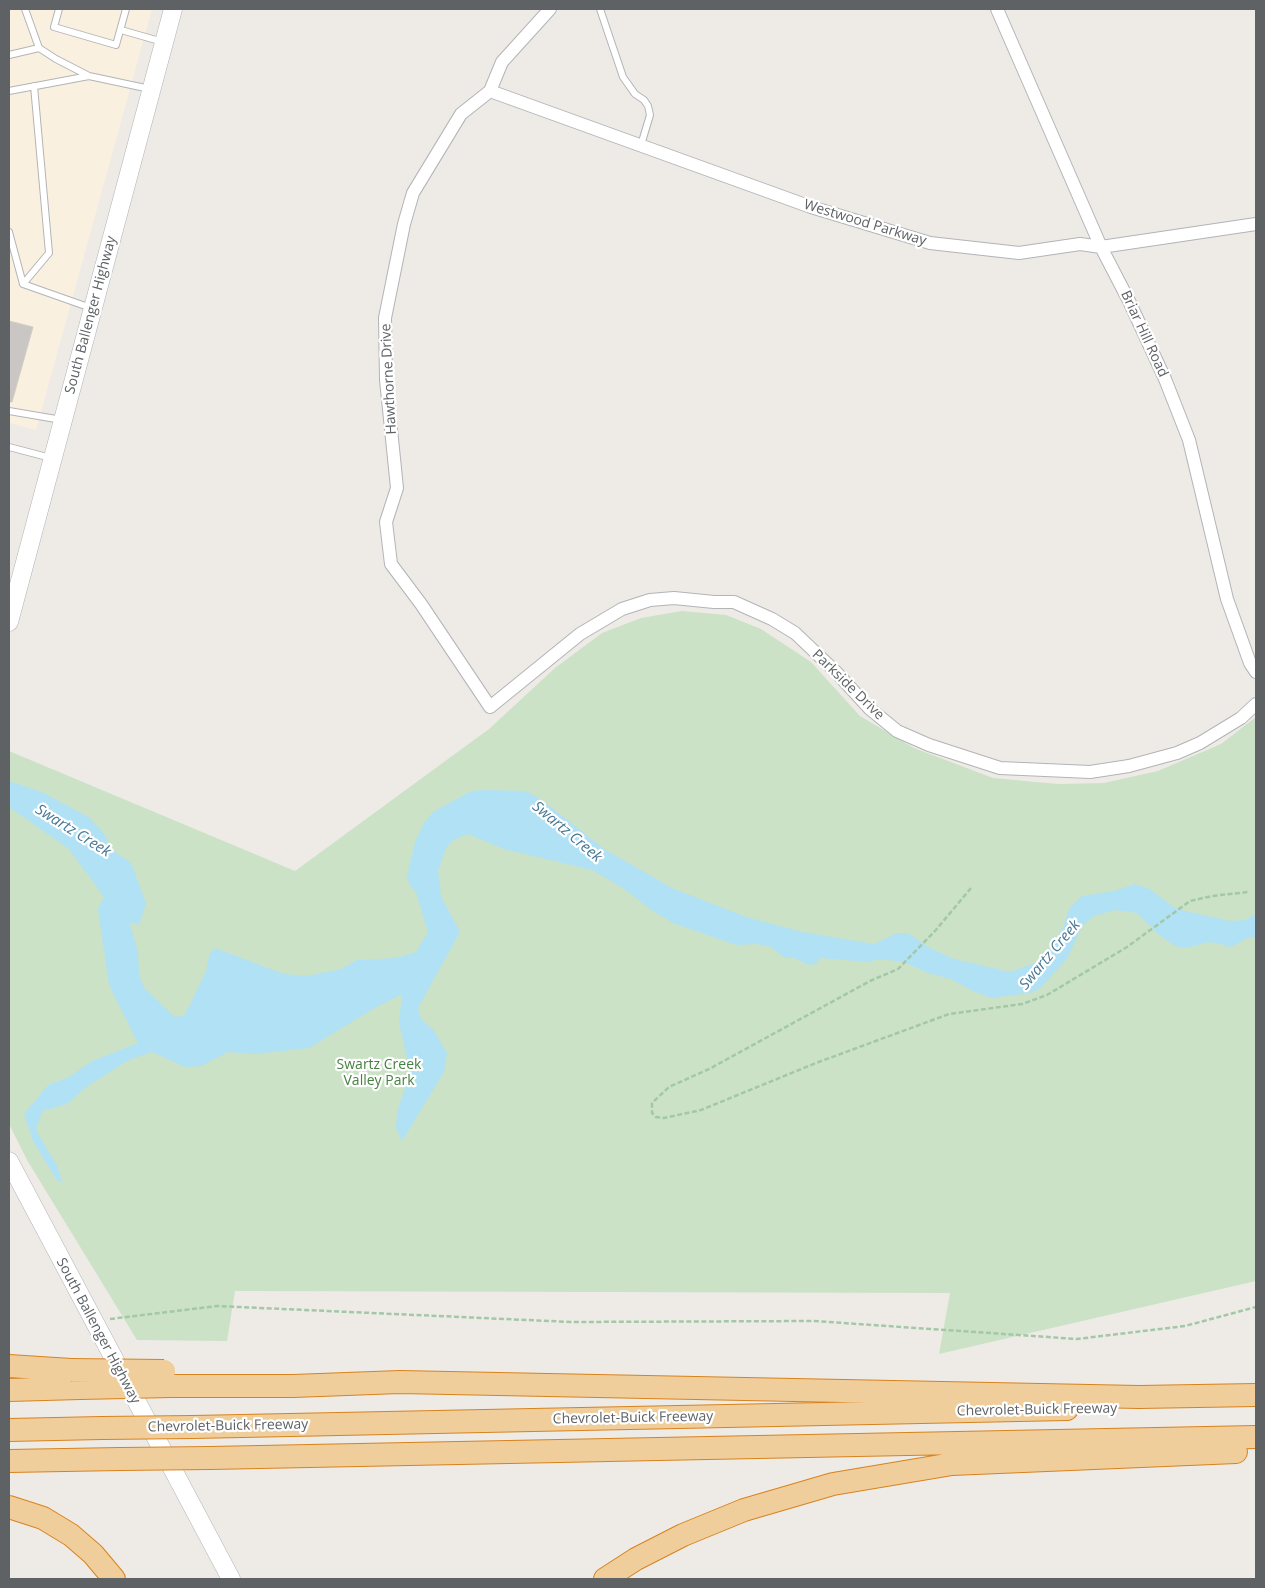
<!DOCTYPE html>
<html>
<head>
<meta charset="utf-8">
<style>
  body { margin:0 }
  #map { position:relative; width:1265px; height:1588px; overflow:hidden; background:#eeebe7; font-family:"Open Sans",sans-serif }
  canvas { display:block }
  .frame { position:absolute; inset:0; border:10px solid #5e6265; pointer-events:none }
</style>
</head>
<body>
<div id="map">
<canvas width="1265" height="1588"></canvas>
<div class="frame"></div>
</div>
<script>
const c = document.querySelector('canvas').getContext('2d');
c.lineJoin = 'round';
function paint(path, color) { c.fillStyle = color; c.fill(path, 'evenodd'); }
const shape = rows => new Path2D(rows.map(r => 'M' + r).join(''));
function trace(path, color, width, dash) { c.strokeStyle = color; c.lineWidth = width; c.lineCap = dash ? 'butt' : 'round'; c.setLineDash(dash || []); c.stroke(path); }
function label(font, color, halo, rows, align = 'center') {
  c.font = font + ' "Open Sans",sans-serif'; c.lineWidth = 4.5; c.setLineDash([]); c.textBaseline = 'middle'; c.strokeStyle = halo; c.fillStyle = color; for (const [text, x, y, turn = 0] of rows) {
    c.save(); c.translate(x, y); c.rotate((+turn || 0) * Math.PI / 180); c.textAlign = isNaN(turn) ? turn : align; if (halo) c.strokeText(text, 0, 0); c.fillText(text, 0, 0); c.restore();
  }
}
paint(shape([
  [9,9,152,9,36,430,9,423]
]), '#faf0e0');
paint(shape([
  [682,611,726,615,761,629,811,662,860,716,914,748,993,778,1058,784,1104,783,1158,771,1221,744,1256,717,1256,1281,939,1354,950,1293,235,1291,227,1341,137,1340,27,1160,9,1124,9,751,295,871,489,729,555,668,602,633,641,618]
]), '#cbe2c7');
paint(shape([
  [9,781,42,792,90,818,105,835,111,849,131,863,146,903,139,925,131,922,130,924,138,952,139,974,144,988,175,1017,185,1015,206,971,210,953,215,948,284,974,307,976,341,969,357,960,396,958,416,952,428,932,416,892,410,886,407,876,415,842,424,823,433,812,471,791,485,790,526,791,542,800,604,849,672,888,746,917,802,932,874,944,897,933,908,933,928,947,954,959,1010,972,1038,962,1048,952,1063,927,1070,907,1082,896,1114,891,1135,884,1150,889,1176,909,1230,921,1247,920,1252,915,1256,916,1256,937,1249,937,1231,947,1210,942,1186,948,1175,946,1158,934,1137,913,1114,910,1094,916,1082,926,1067,959,1039,989,1030,993,991,998,973,991,951,979,928,973,904,962,880,959,868,962,821,958,815,964,809,965,794,958,785,958,771,947,757,944,736,945,673,923,650,909,623,888,592,870,504,849,468,834,453,840,446,848,438,871,441,896,460,932,418,1008,421,1019,434,1031,447,1053,444,1072,402,1141,396,1128,397,1112,410,1073,399,1022,402,994,373,1009,309,1048,255,1054,228,1052,201,1066,185,1067,152,1052,129,1060,86,1087,67,1104,42,1111,36,1130,57,1166,63,1183,56,1179,33,1141,24,1114,48,1085,69,1077,92,1061,138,1043,109,985,98,909,104,897,69,849,9,807]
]), '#b1e1f4');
const building = shape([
  [9,321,33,327,12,402,9,402,9,321]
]);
paint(building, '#cac6c3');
trace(building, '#d2cdc6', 1);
const lane = shape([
  [25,9,39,48,56,59,89,76,150,89],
  [59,9,54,27,116,45,126,9],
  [600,9,623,77,635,94,644,100,648,106,650,115,641,145],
  [121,30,163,42],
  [9,55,39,48],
  [9,91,89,76],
  [9,232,23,284,91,308],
  [23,284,49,253,34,86],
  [9,411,62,420],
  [9,447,51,458]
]);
const street = shape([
  [550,9,502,62,490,91,461,114,413,193,404,224,385,318,386,380,397,488,386,522,391,564,421,604,490,707,580,634,622,609,650,600,674,598,714,602,734,602,772,619,795,633,836,672,869,708,897,731,929,745,1000,768,1090,772,1129,766,1177,753,1200,743,1241,718,1256,704],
  [997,9,1101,247,1129,301,1165,379,1189,440,1227,599,1250,663,1256,672],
  [490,91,811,207,930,243,1019,253,1080,244,1101,247,1256,224]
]);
const secondary = shape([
  [9,622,173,9],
  [9,1161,231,1579]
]);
const highway = shape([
  [9,1366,71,1370],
  [171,1386,293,1386,400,1382,1139,1397,1256,1395],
  [9,1390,80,1388],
  [193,1427,1067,1409],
  [9,1430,102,1428],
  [210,1458,1256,1437],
  [9,1461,120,1459],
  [9,1507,43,1518,71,1535,93,1554,114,1579],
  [605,1579,636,1559,683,1535,744,1510,833,1484,952,1464,1236,1452]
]);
trace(lane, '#b2b4b7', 8);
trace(street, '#b2b4b7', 14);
trace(secondary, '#b1b4b7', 19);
trace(highway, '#d8821d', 24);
trace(shape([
  [971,888,935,931,898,969,870,981,709,1069,669,1087,652,1103,652,1113,656,1117,664,1118,701,1110,816,1063,949,1014,1022,1004,1047,995,1127,947,1190,901,1212,896,1248,892],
  [110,1319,217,1306,571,1322,814,1321,1077,1339,1185,1326,1256,1307]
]), '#a3c8a8', 2.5, [5, 2.5]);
trace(lane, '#fff', 6);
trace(street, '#fff', 12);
trace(secondary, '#fff', 18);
trace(highway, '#f0ce9c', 22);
const highwayBridge = shape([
  [71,1370,164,1371],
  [80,1388,171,1386],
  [102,1428,193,1427],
  [120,1459,210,1458]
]);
trace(highwayBridge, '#d8821d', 24, []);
trace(highwayBridge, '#f0ce9c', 22);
label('14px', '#5e6265', '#fff', [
  ["Westwood Parkway",865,223,17],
  ["South Ballenger Highway",91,315,-75],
  ["Briar Hill Road",1144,334,65],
  ["Hawthorne Drive",389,379,-93],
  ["Parkside Drive",848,685,44],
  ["South Ballenger Highway",98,1331,62],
  ["Chevrolet-Buick Freeway",1037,1410,-1],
  ["Chevrolet-Buick Freeway",633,1418,-1],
  ["Chevrolet-Buick Freeway",228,1426,-1]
]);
label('14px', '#478141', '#fff', [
  ["Swartz Creek",379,1065],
  ["Valley Park",379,1081]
]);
label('italic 15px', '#487894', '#fff', [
  ["Swartz Creek",73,831,32],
  ["Swartz Creek",567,832,40],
  ["Swartz Creek",1050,955,-50]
]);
</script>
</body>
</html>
